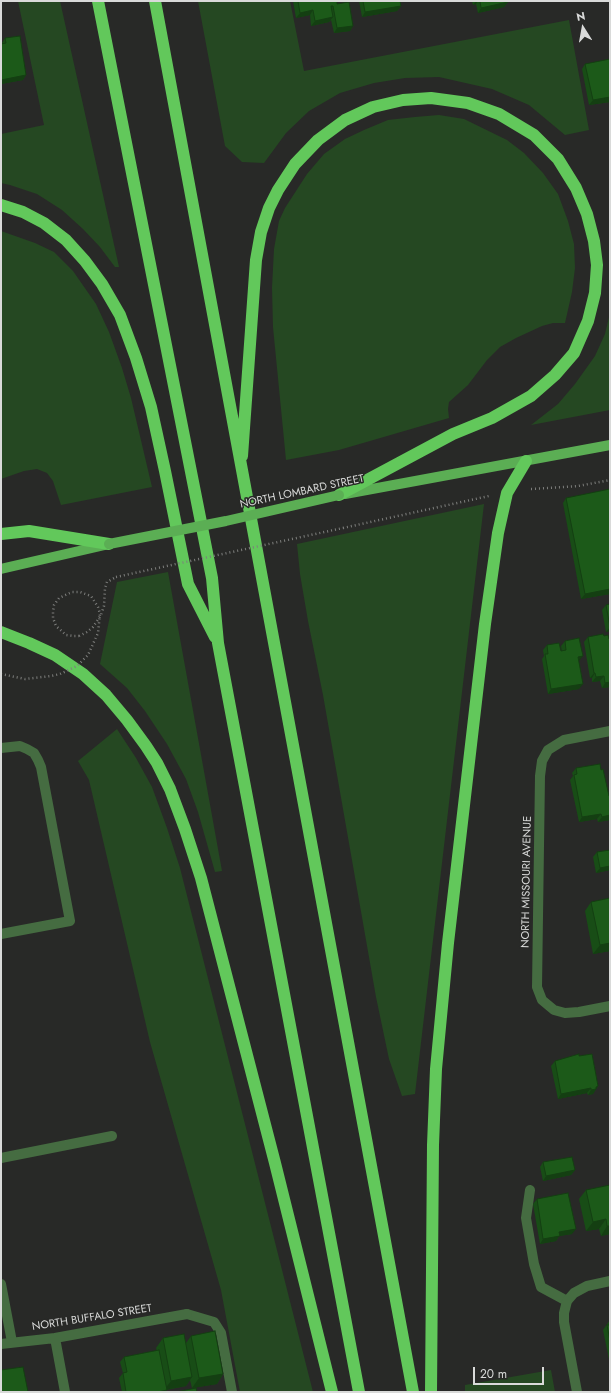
<!DOCTYPE html>
<html>
<head>
<meta charset="utf-8">
<style>
  body { margin:0 }
  #map { position:relative; width:611px; height:1393px; overflow:hidden; background:#282927; font-family:Jost,sans-serif }
  canvas { display:block }
  .frame { position:absolute; inset:0; border:2px solid #d9dad9; pointer-events:none }
  .north { position:absolute; left:563px; top:8px; width:40px; height:40px; -webkit-text-stroke:3px #282927; paint-order:stroke; rotate:349deg; font-size:11px; font-weight:700; line-height:16px; text-align:center; color:#d9dad9 }
  .north::after { content:''; display:block; margin:auto; width:14px; height:18px; background:#d9dad9; clip-path:polygon(50% 0,100% 100%,50% 72%,0 100%) }
  .scale { position:absolute; left:473px; top:1367px; width:71px; height:18px; box-sizing:border-box; border:2px solid #d9dad9; border-top:0; padding-left:5px; font-size:12px; line-height:14px; white-space:nowrap; color:#d9dad9; -webkit-text-stroke:3px #282927; paint-order:stroke }
</style>
</head>
<body>
<div id="map">
<canvas width="611" height="1393"></canvas>
<div class="frame"></div>
<div class="north">N</div>
<div class="scale">20 m</div>
</div>
<script>
const c = document.querySelector('canvas').getContext('2d');
c.lineJoin = 'round';
function paint(path, color) { c.fillStyle = color; c.fill(path, 'evenodd'); }
const shape = rows => new Path2D(rows.map(r => 'M' + r).join(''));
function trace(path, color, width, dash) { c.strokeStyle = color; c.lineWidth = width; c.lineCap = dash ? 'butt' : 'round'; c.setLineDash(dash || []); c.stroke(path); }
function label(font, color, halo, rows, align = 'center') {
  c.font = font + ' Jost,sans-serif'; c.lineWidth = 3; c.setLineDash([]); c.textBaseline = 'middle'; c.strokeStyle = halo; c.fillStyle = color; for (const [text, x, y, turn = 0] of rows) {
    c.save(); c.translate(x, y); c.rotate((+turn || 0) * Math.PI / 180); c.textAlign = isNaN(turn) ? turn : align; if (halo) c.strokeText(text, 0, 0); c.fillText(text, 0, 0); c.restore();
  }
}
paint(shape([
  [18,1,60,1,119,267,115,267,100,247,83,229,62,210,37,194,10,185,1,183,1,134,44,125],
  [198,1,290,1,304,71,569,20,589,130,565,135,529,105,492,89,439,77,405,78,374,83,340,93,309,111,286,133,264,163,242,162,225,146],
  [439,115,464,119,507,140,524,153,543,173,558,194,568,221,574,244,575,268,572,292,565,323,553,323,542,326,516,338,500,347,487,360,468,385,449,402,448,409,449,418,339,450,286,460,273,327,272,288,274,249,279,221,285,208,307,174,324,154,345,139,364,130,388,120,415,117],
  [1,231,35,243,54,252,73,271,96,304,109,332,122,368,131,398,152,487,61,505,53,481,47,473,37,469,24,471,1,479],
  [610,313,610,410,531,425,558,404,575,384,595,356,605,334],
  [484,504,415,1094,402,1096,389,1059,376,997,323,695,308,621,300,574,297,544],
  [168,572,222,871,215,872,198,812,186,779,167,744,145,711,127,688,100,664,117,582],
  [117,729,136,758,152,787,167,828,180,868,313,1392,240,1392,221,1290,150,1042,89,780,78,761],
  [551,1370,555,1392,465,1392,465,1385]
]), '#254822');
trace(shape([
  [531,489,578,486,610,480],
  [343,528,489,496],
  [79,636,87,632,93,627,101,615,104,606,105,588,107,582,116,577]
]), '#7e7f7d', 2.5, [1, 3]);
trace(shape([
  [1,748,20,746,27,749,34,753,38,760,41,767,70,921,1,934],
  [1,1158,112,1136],
  [530,1190,526,1218,534,1264,541,1287,567,1301],
  [1,1284,12,1342],
  [187,1314,214,1322,221,1333,232,1392]
]), '#456c41', 10);
trace(shape([
  [610,731,564,740,548,750,542,761,540,776,537,987,542,1000,554,1010,565,1013,579,1012,610,1006],
  [55,1338,65,1392],
  [1,1344,55,1338,187,1314],
  [577,1392,564,1322,564,1313,567,1301,574,1293,587,1286,610,1281]
]), '#456c41', 10);
trace(shape([
  [345,494,610,445],
  [1,569,105,545]
]), '#5bae54', 10);
trace(shape([
  [98,1,212,578,218,643,359,1392],
  [155,1,413,1392],
  [1,205,23,212,44,223,66,240,85,261,102,284,120,315,136,358,151,407,165,471,188,584,215,637],
  [242,456,256,260,261,232,269,208,278,190,295,164,318,140,345,120,373,107,403,100,431,98,468,103,499,114,534,135,558,159,576,188,587,214,594,241,597,265,595,293,588,321,574,353,555,375,531,396,492,418,453,434,339,495],
  [1,534,29,531,109,544],
  [1,632,29,643,55,655,83,674,106,695,127,720,146,746,157,763,170,789,185,829,201,878,275,1163,332,1392],
  [431,1392,433,1145,436,1069,448,943,485,624,498,533,507,493,526,461]
]), '#62c85b', 12);
trace(shape([
  [116,577,343,528],
  [1,674,25,679,51,676,60,674,77,666,88,655,98,633,100,614,98,607,91,596,80,592,72,592,59,598,54,605,53,612,53,618,56,626,66,635,74,636,79,636]
]), '#7e7f7d', 2.5, [1, 3]);
trace(shape([
  [109,544,226,521,339,495]
]), '#5bae54', 10);
paint(shape([
  [293,1,337,1,337,4,353,26,350,31,334,33,331,20,329,22,311,26,310,15,296,18],
  [359,1,400,1,401,6,397,11,362,17],
  [472,1,507,1,508,2,504,7,478,13,476,4,473,5],
  [5,38,26,75,23,80,1,84,1,44,2,44,2,43],
  [585,64,610,102,589,105,582,69],
  [566,498,610,594,581,599,563,503],
  [610,604,610,631,606,632,602,610,606,605],
  [604,636,609,639,610,639,610,687,602,688,600,681,592,682,592,678,590,678,584,642,588,637],
  [565,641,579,661,578,661,579,689,548,694,542,659,544,656,543,650,547,645,561,651,562,651,561,646],
  [576,768,601,770,609,796,610,796,610,820,598,822,597,819,579,822,570,780,573,776,572,773],
  [610,850,610,870,596,873,593,857,597,852],
  [591,902,610,951,593,954,585,911],
  [579,1056,598,1086,593,1094,588,1095,587,1093,558,1099,551,1066,555,1061],
  [543,1162,575,1170,571,1175,543,1181,540,1167],
  [610,1185,610,1234,601,1236,599,1229,586,1231,579,1199,586,1190],
  [537,1199,572,1234,559,1236,556,1241,540,1244,533,1204],
  [610,1320,610,1364,603,1330],
  [191,1336,223,1374,217,1384,192,1388,190,1380,186,1386,166,1390,165,1392,122,1392,119,1378,123,1373,120,1362,124,1357,157,1351,156,1348,163,1338,186,1343]
]), '#184d16');
paint(shape([
  [421,1,429,1,420,2],
  [476,1,478,1,476,4,473,5],
  [508,2,504,7,478,13,481,8],
  [401,6,397,11,362,17,365,12],
  [313,10,310,15,296,18,300,13],
  [333,17,329,22,311,26,315,21],
  [353,26,350,31,334,33,337,28],
  [26,75,23,80,1,84,1,80],
  [610,97,610,102,589,105,593,100],
  [610,589,610,594,581,599,585,594],
  [610,627,610,631,606,632],
  [583,656,579,661,574,662,578,657],
  [594,673,595,673,592,678,590,678],
  [604,676,600,681,592,682,596,677],
  [610,682,610,687,602,688,605,683],
  [583,684,579,689,548,694,551,689],
  [601,814,597,819,579,822,582,817],
  [610,815,610,820,598,822,602,817],
  [610,866,610,870,596,873,600,868],
  [610,943,610,951,593,954,600,945],
  [598,1086,593,1094,588,1095,591,1090,596,1087],
  [591,1088,587,1093,558,1099,561,1094],
  [575,1170,571,1175,543,1181,546,1176],
  [606,1219,599,1229,586,1231,593,1222],
  [607,1226,610,1226,610,1234,601,1236],
  [576,1229,572,1234,559,1236,556,1241,540,1244,543,1239,559,1232],
  [223,1374,217,1384,192,1388,199,1378],
  [192,1377,186,1386,164,1390,171,1381]
]), '#143f12');
const building = shape([
  [298,1,337,1,337,4,349,2,353,26,337,28,333,6,331,6,333,17,315,21,313,10,300,13,298,1],
  [363,1,400,1,401,6,365,12,363,1],
  [480,1,507,1,508,2,481,8,480,1],
  [20,36,26,75,1,80,1,44,6,43,5,38,20,36],
  [610,59,610,97,593,100,585,64,610,59],
  [610,489,610,589,585,594,566,498,610,489],
  [610,604,610,627,606,605,610,604],
  [603,634,604,636,608,635,609,639,610,639,610,682,605,683,604,676,596,677,595,673,594,673,588,637,603,634],
  [579,638,583,656,578,657,583,684,551,689,545,654,548,654,547,645,559,643,561,651,566,650,565,641,579,638],
  [600,764,601,770,603,769,609,796,610,796,610,815,602,817,601,814,582,817,574,775,577,774,576,768,600,764],
  [610,850,610,866,600,868,597,852,610,850],
  [610,898,610,943,600,945,591,902,610,898],
  [579,1054,579,1056,592,1054,598,1086,596,1087,596,1089,591,1090,591,1088,561,1094,555,1061,579,1054],
  [572,1157,575,1170,546,1176,543,1162,572,1157],
  [610,1185,610,1226,607,1226,606,1219,593,1222,586,1190,610,1185],
  [568,1193,576,1229,559,1232,560,1236,543,1239,537,1199,568,1193],
  [607,1325,610,1325,610,1341,607,1325],
  [215,1331,223,1374,199,1378,191,1336,215,1331],
  [184,1334,192,1377,171,1381,163,1338,184,1334],
  [159,1350,167,1390,157,1392,126,1392,123,1373,127,1372,124,1357,159,1350],
  [23,1367,28,1392,1,1392,1,1370,23,1367],
  [196,1388,197,1392,176,1392,196,1388]
]);
paint(building, '#1c5a19');
trace(building, '#143f12', 1);
label('11px', '#d9dad9', '#282927', [
  ["NORTH LOMBARD STREET",302,492,-12],
  ["NORTH MISSOURI AVENUE",527,882,-89],
  ["NORTH BUFFALO STREET",92,1318,-9]
]);
</script>
</body>
</html>
